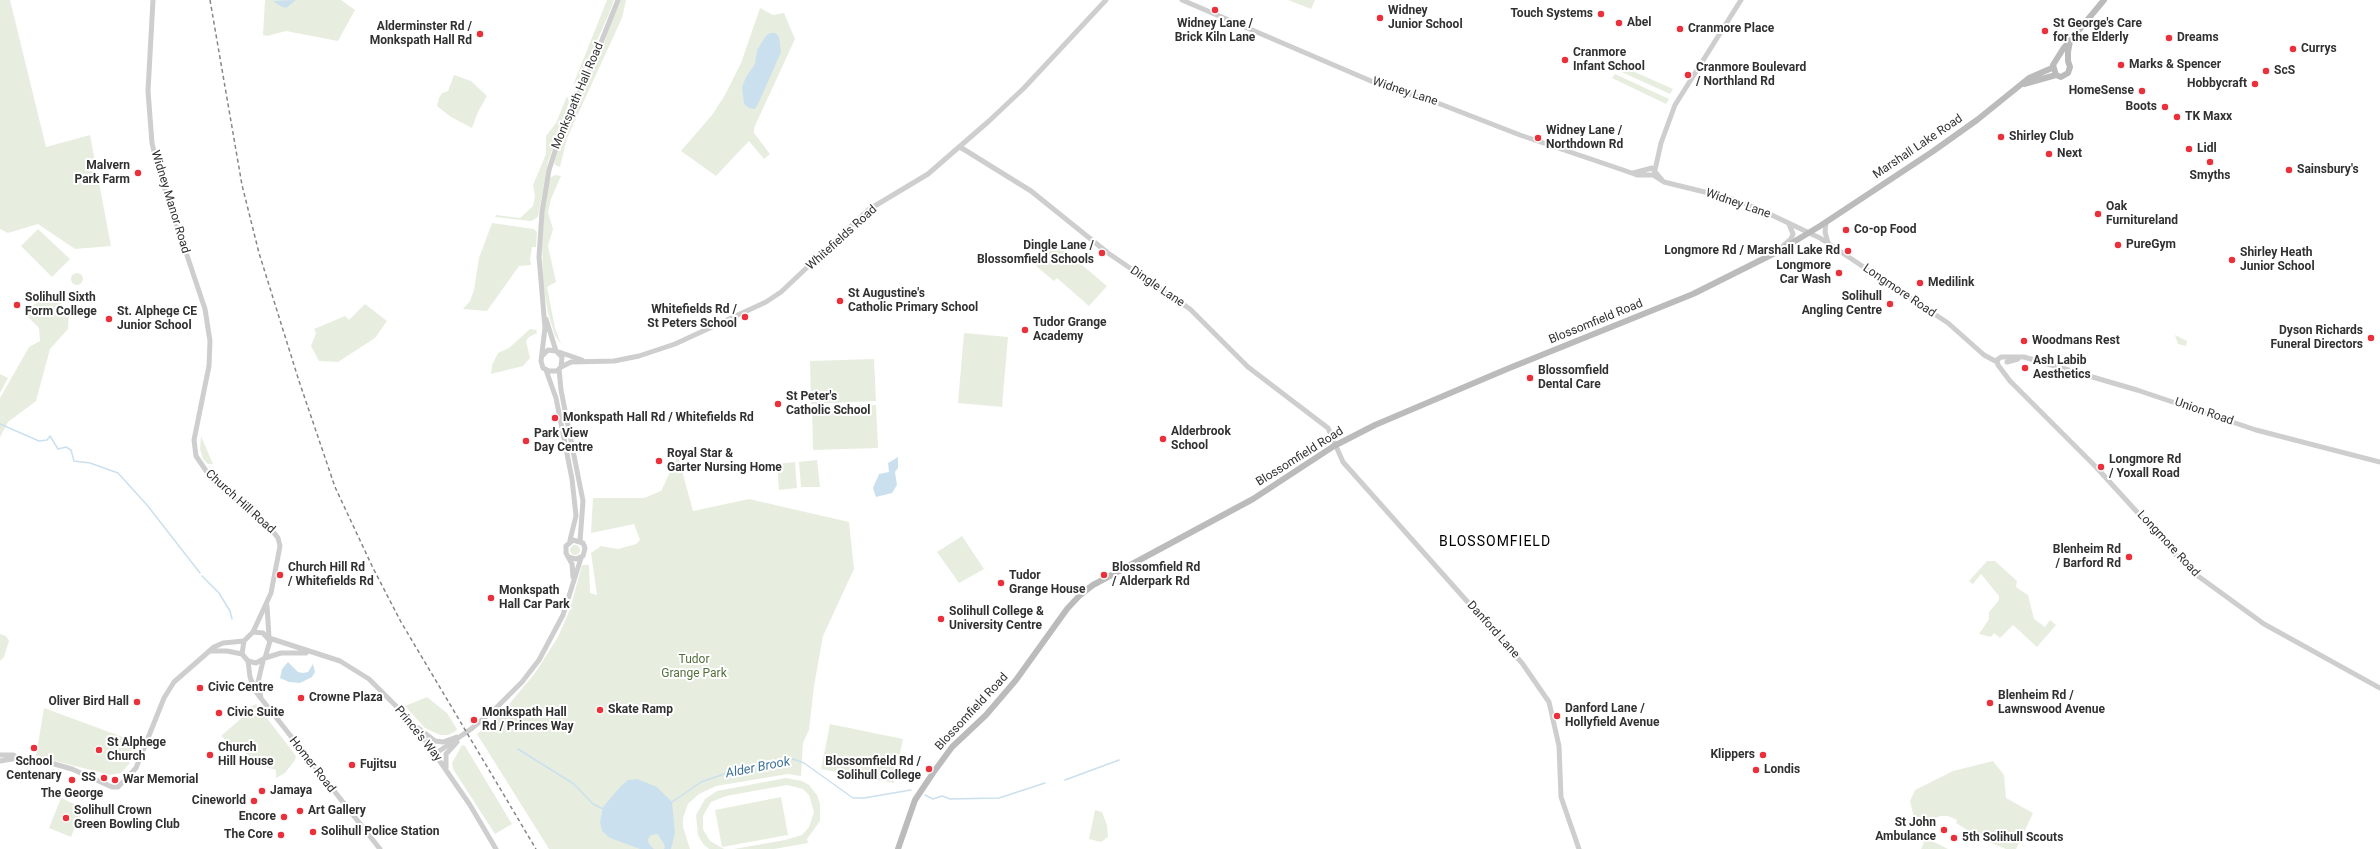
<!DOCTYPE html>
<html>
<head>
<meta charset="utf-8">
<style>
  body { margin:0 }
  canvas { display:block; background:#fff }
</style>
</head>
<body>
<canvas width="2380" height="849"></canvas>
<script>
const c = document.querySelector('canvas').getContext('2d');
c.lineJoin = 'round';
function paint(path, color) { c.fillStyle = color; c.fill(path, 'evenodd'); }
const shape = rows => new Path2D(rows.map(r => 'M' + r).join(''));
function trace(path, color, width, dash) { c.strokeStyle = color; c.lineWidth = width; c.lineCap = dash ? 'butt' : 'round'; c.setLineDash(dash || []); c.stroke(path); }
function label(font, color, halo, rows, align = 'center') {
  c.font = font + ' Roboto,sans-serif'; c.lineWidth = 4; c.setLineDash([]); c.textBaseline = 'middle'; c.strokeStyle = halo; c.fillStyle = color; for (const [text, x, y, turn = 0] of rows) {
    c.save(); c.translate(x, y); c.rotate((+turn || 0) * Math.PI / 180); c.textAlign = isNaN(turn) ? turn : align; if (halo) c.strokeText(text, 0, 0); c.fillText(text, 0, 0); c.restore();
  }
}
paint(shape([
  [0,0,10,0,46,147,90,135,111,246,75,249,38,224,8,233,0,229],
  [265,0,341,0,355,10,338,41,286,31,267,36,263,35],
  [607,0,614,0,609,14,580,78,573,85],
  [619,0,626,0,622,18,567,138,560,167,555,165,554,162,559,144,601,52],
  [1288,0,1315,0,1311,9],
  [760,8,773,15,784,13,795,39,754,128,754,133,770,154,764,159,749,141,716,176,681,151,712,115,725,95,741,63],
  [1619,65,1673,89,1670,94,1615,69],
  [1615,74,1669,99,1666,104,1612,78],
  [454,75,471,81,487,96,478,112,472,128,451,117,437,106,439,98,442,93,448,91],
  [567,96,569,102,548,162,538,217,531,221,495,217,496,215,520,218,533,206,535,196,533,185,546,154,546,136,556,123],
  [555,175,561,176,551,199,548,212,553,229,548,246,556,282,547,287,555,328,561,344,555,336,548,313,543,283,542,245,545,201,550,178],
  [492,223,534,229,537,232,536,247,532,247,530,259,531,265,519,266,487,311,463,309,470,301,474,290,479,258],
  [38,229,70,259,52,277,21,246],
  [1056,243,1107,286,1089,306,1057,278,1054,281,1036,266],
  '71 279a6 6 0 1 1 12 0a6 6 0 1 1-12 0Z',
  [52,293,61,304,69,309,68,329,50,349,36,401,8,422,0,437,0,398,29,347,40,341,39,328,23,312],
  [365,304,387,321,375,338,338,362,319,361,311,346,316,333,314,329,345,316,349,320],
  [530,329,536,330,537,333,529,337,526,341,530,358,523,366,491,374,492,365,498,353,509,348],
  [964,333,1008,337,1002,407,958,403],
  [2175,335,2187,341,2186,346,2178,344],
  [874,359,876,401,811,404,810,361],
  [0,374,8,378,0,393],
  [876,405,878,448,813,450,812,407],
  [201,436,213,464,208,464,203,459,200,449],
  [678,456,693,511,749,499,849,522,854,569,823,636,814,686,809,730,803,743,801,776,788,774,716,786,699,794,688,804,683,818,683,827,690,849,549,849,477,734,500,715,535,673,558,637,570,609,582,565,589,565,590,593,597,595,591,553,601,546,618,549,636,544,640,540,634,524,591,533,593,498,644,498,661,491],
  [817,460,820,487,801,487,799,462],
  [795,462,797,488,779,490,777,464],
  [962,536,984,569,959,583,937,552],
  '570 550a5 5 0 1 1 10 0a5 5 0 1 1-10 0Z',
  [1987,561,1995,561,2017,581,2016,587,2028,595,2034,619,2045,627,2050,620,2056,625,2037,647,2013,625,2000,638,1994,633,1991,637,1979,634,1989,619,1989,612,1999,600,1999,596,1981,574,1973,584,1969,581],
  [0,634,6,636,9,641,4,657,0,661],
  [427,697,447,713,457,729,456,731,448,735,440,735,425,728,405,706],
  [256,704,296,756,295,760,285,773,276,778,276,770,266,767,260,757,252,758,235,745,231,749,231,745,221,736,245,715,250,707],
  [44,708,139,743,129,764,121,773,110,775,36,756],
  [830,724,903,739,894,783,821,769],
  [462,745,465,746,512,824,495,834,453,769,452,763],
  [1993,761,2004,775,2006,798,2033,813,2016,849,2006,849,1982,839,1956,823,1957,820,1948,816,1940,816,1925,823,1915,822,1910,801,1915,790,1953,771],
  [786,778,802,781,809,785,817,795,820,804,820,821,807,839,808,843,774,849,734,849,785,840,802,835,809,827,814,812,809,795,803,789,787,785,726,796,711,802,703,816,703,829,710,841,724,849,709,849,703,844,698,835,696,815,705,799,717,791],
  [781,797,788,835,722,847,715,810],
  [61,798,83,808,71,837,49,828],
  [1095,810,1102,812,1107,825,1108,837,1101,842,1089,839],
  [1914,832,1948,849,1921,849,1924,843,1911,837]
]), '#e7eedf');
paint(shape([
  [296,0,286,8,280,6,273,1],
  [770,33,776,33,779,37,781,52,759,102,755,109,749,108,744,104,742,87,746,77,755,64,757,50,766,36],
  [898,457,898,468,895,472,897,485,892,493,876,497,873,488,879,474,889,472,888,463],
  [288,662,298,672,303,673,308,672,313,664,315,672,312,677,300,683,289,682,280,678,282,669],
  [637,779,657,787,672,802,675,833,671,849,664,849,665,846,658,834,651,835,648,839,649,844,654,849,640,849,610,838,602,831,600,822,603,807,621,786,628,780]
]), '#cbe0ee');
trace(shape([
  [0,424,39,441,47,440,50,436,58,449,66,447,71,450,74,461,90,463,118,473,147,505,200,573],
  [202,576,219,593,230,611,232,619],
  [518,749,574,784,593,804,603,809],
  [1065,780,1119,760],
  [925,795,933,799,942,796,950,799,999,798,1045,783],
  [672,802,701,782,727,773,793,759,804,763,853,798,864,798,911,790]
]), '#cbe0ee', 1.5);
trace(shape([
  [153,0,148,91,152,143,158,169,205,309,210,341,209,366,194,440,196,456,213,481,268,525,278,538,280,546,271,593,253,632],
  [1182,0,1378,84,1435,102,1520,135,1626,171,1637,175,1653,175],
  [960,147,1031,191,1108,253,1190,309,1248,367,1328,428,1343,462,1522,663,1549,702,1559,746,1561,797,1579,849],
  [1655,170,1661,143,1675,105,1741,0],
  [1633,173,1652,168,1662,180],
  [1653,175,1664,182,1729,198,1759,209,1820,238,1948,323,1984,355,1997,362],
  [1826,222,1825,232,1828,243],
  [1783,246,1791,239,1793,234,1789,224],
  [546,319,556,351],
  [559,352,582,360],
  [542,356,548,350,556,351,562,357,561,367,557,371,549,371,543,368,541,361,545,328,539,257,542,212,549,170,562,129,594,60,618,0],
  [2007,362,2018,359],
  [561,367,571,362,614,361,639,356,675,344,766,302,781,292,868,210,928,174,989,121,1024,88,1106,0],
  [559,369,561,390,583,501,580,541],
  [546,370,556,398,572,479,576,516,570,540],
  [2380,462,2256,430,2137,390,2024,357,2001,357,1997,360,1998,365,2010,381,2096,467,2179,558,2198,576,2264,624,2380,688],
  [568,557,576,559,583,556,585,548,583,543,573,540,566,546,566,553,572,564,573,577],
  [267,606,269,637],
  [253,632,263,633,270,641,265,658,256,663,248,661,242,654,244,641,253,632],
  [269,638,340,661,369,679,402,712,428,744,470,805,496,849],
  [209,651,227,651,242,654],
  [265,658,281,653,306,653],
  [248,661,250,677,256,692,380,849],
  [261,698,258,682,263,661],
  [418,728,435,741,443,742,457,737],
  [435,754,471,729,495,709,522,682,539,660,563,615,581,558],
  [0,755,13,755,18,758],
  [0,761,18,758,51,763,72,769,112,787,118,787,136,768,164,698,174,682,214,647,223,643,244,641],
  [446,768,446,754,457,742]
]), '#cecece', 5);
trace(shape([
  [2056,75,2053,65,2063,49,2104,0],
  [2024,84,2056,75,2061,77,2068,73,2070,67,2068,61,2068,52,2070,41],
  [898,849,915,800,933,773,952,747,986,715,1016,680,1067,609,1080,595,1093,585,1253,499,1334,446,1375,425,1507,369,1693,294,1777,252,1820,226,1932,152,1977,120,2029,78,2052,68]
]), '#bbb', 6);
trace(shape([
  [210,0,242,185,259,253,299,381,335,487,373,568,401,622,536,849]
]), '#868686', 1.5, [4, 3]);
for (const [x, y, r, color] of [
  [1215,10,4,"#ea313b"],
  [1601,14,4,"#ea313b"],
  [1380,18,4,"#ea313b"],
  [1619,23,4,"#ea313b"],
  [1680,29,4,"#ea313b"],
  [2045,31,4,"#ea313b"],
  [480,34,4,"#ea313b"],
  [2169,38,4,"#ea313b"],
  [2293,49,4,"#ea313b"],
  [1565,60,4,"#ea313b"],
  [2121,65,4,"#ea313b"],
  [2266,71,4,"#ea313b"],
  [1688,75,4,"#ea313b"],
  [2255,84,4,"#ea313b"],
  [2142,91,4,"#ea313b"],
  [2165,107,4,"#ea313b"],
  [2177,117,4,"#ea313b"],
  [2001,137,4,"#ea313b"],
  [1538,138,4,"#ea313b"],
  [2189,149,4,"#ea313b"],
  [2049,154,4,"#ea313b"],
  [2210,162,4,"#ea313b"],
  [2289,170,4,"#ea313b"],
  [138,173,4,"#ea313b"],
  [2098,214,4,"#ea313b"],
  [1846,230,4,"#ea313b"],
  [2118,245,4,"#ea313b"],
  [1848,251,4,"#ea313b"],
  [1102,253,4,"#ea313b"],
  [2232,260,4,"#ea313b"],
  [1839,273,4,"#ea313b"],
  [1920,283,4,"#ea313b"],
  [840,301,4,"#ea313b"],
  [1890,304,4,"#ea313b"],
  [17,305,4,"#ea313b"],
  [745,317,4,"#ea313b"],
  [109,319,4,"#ea313b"],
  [1025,330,4,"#ea313b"],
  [2371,338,4,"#ea313b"],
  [2024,341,4,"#ea313b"],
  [2025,368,4,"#ea313b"],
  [1530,378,4,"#ea313b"],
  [778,404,4,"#ea313b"],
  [555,418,4,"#ea313b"],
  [1163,439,4,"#ea313b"],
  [526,441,4,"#ea313b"],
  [659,461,4,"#ea313b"],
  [2101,467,4,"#ea313b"],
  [2129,557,4,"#ea313b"],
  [280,575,4,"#ea313b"],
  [1104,575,4,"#ea313b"],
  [1001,583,4,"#ea313b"],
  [491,598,4,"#ea313b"],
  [941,619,4,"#ea313b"],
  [200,688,4,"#ea313b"],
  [301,698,4,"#ea313b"],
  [137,702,4,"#ea313b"],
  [1990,703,4,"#ea313b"],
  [600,710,4,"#ea313b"],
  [219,713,4,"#ea313b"],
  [1557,716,4,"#ea313b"],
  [474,720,4,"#ea313b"],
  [34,748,4,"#ea313b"],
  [99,750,4,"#ea313b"],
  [210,755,4,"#ea313b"],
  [1763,755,4,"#ea313b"],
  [352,765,4,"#ea313b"],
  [929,769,4,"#ea313b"],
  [1756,770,4,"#ea313b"],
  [104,778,4,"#ea313b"],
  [72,780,4,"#ea313b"],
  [115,780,4,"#ea313b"],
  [262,791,4,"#ea313b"],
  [254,801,4,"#ea313b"],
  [300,811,4,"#ea313b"],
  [284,817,4,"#ea313b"],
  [66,818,4,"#ea313b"],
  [1944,830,4,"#ea313b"],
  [313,832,4,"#ea313b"],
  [281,835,4,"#ea313b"],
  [1954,838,4,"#ea313b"]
]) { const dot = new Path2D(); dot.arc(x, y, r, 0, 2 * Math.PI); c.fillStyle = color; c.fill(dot); trace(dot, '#fff', 1.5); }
label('bold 12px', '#313131', '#fff', [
  ["Widney",1388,11],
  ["Junior School",1388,25],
  ["Touch Systems",1593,14,"right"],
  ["Abel",1627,23],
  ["Widney Lane /",1215,24,"center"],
  ["Brick Kiln Lane",1215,38,"center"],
  ["St George's Care",2053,24],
  ["for the Elderly",2053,38],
  ["Alderminster Rd /",472,27,"right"],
  ["Monkspath Hall Rd",472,41,"right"],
  ["Cranmore Place",1688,29],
  ["Dreams",2177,38],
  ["Currys",2301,49],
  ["Cranmore",1573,53],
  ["Infant School",1573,67],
  ["Marks & Spencer",2129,65],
  ["Cranmore Boulevard",1696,68],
  ["/ Northland Rd",1696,82],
  ["ScS",2274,71],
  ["Hobbycraft",2247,84,"right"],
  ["HomeSense",2134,91,"right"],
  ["Boots",2157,107,"right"],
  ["TK Maxx",2185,117],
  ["Widney Lane /",1546,131],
  ["Northdown Rd",1546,145],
  ["Shirley Club",2009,137],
  ["Lidl",2197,149],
  ["Next",2057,154],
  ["Malvern",130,166,"right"],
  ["Park Farm",130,180,"right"],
  ["Sainsbury's",2297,170],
  ["Smyths",2210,176,"center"],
  ["Oak",2106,207],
  ["Furnitureland",2106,221],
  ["Co-op Food",1854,230],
  ["PureGym",2126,245],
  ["Dingle Lane /",1094,246,"right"],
  ["Blossomfield Schools",1094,260,"right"],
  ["Longmore Rd / Marshall Lake Rd",1840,251,"right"],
  ["Shirley Heath",2240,253],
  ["Junior School",2240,267],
  ["Longmore",1831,266,"right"],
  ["Car Wash",1831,280,"right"],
  ["Medilink",1928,283],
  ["St Augustine's",848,294],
  ["Catholic Primary School",848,308],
  ["Solihull",1882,297,"right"],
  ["Angling Centre",1882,311,"right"],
  ["Solihull Sixth",25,298],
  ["Form College",25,312],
  ["Whitefields Rd /",737,310,"right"],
  ["St Peters School",737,324,"right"],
  ["St. Alphege CE",117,312],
  ["Junior School",117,326],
  ["Tudor Grange",1033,323],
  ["Academy",1033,337],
  ["Dyson Richards",2363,331,"right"],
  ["Funeral Directors",2363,345,"right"],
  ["Woodmans Rest",2032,341],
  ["Ash Labib",2033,361],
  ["Aesthetics",2033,375],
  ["Blossomfield",1538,371],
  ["Dental Care",1538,385],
  ["St Peter's",786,397],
  ["Catholic School",786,411],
  ["Monkspath Hall Rd / Whitefields Rd",563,418],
  ["Alderbrook",1171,432],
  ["School",1171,446],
  ["Park View",534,434],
  ["Day Centre",534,448],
  ["Royal Star &",667,454],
  ["Garter Nursing Home",667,468],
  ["Longmore Rd",2109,460],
  ["/ Yoxall Road",2109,474],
  ["Blenheim Rd",2121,550,"right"],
  ["/ Barford Rd",2121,564,"right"],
  ["Church Hill Rd",288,568],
  ["/ Whitefields Rd",288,582],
  ["Blossomfield Rd",1112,568],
  ["/ Alderpark Rd",1112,582],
  ["Tudor",1009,576],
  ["Grange House",1009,590],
  ["Monkspath",499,591],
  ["Hall Car Park",499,605],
  ["Solihull College &",949,612],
  ["University Centre",949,626],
  ["Civic Centre",208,688],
  ["Blenheim Rd /",1998,696],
  ["Lawnswood Avenue",1998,710],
  ["Crowne Plaza",309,698],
  ["Oliver Bird Hall",129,702,"right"],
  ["Danford Lane /",1565,709],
  ["Hollyfield Avenue",1565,723],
  ["Skate Ramp",608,710],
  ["Civic Suite",227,713],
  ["Monkspath Hall",482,713],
  ["Rd / Princes Way",482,727],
  ["St Alphege",107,743],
  ["Church",107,757],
  ["Church",218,748],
  ["Hill House",218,762],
  ["Klippers",1755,755,"right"],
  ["School",34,762,"center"],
  ["Centenary",34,776,"center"],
  ["Blossomfield Rd /",921,762,"right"],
  ["Solihull College",921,776,"right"],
  ["Fujitsu",360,765],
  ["Londis",1764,770],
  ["SS",96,778,"right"],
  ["War Memorial",123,780],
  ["Jamaya",270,791],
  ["The George",72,794,"center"],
  ["Cineworld",246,801,"right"],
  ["Solihull Crown",74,811],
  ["Green Bowling Club",74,825],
  ["Art Gallery",308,811],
  ["Encore",276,817,"right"],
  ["St John",1936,823,"right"],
  ["Ambulance",1936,837,"right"],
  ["Solihull Police Station",321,832],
  ["The Core",273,835,"right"],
  ["5th Solihull Scouts",1962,838]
], 'left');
label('12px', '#313131', '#fff', [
  ["Widney Lane",1405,92,18],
  ["Monkspath Hall Road",578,96,-67],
  ["Marshall Lake Road",1918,147,-34],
  ["Widney Manor Road",170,202,73],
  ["Widney Lane",1738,204,19],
  ["Whitefields Road",842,238,-42],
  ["Dingle Lane",1157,287,34],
  ["Longmore Road",1899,291,34],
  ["Blossomfield Road",1596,322,-22],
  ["Union Road",2204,412,19],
  ["Blossomfield Road",1300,457,-32],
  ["Church Hill Road",240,502,42],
  ["Longmore Road",2168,544,47],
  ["Danford Lane",1493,630,48],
  ["Blossomfield Road",972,712,-47],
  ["Prince's Way",418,734,51],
  ["Homer Road",312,765,52]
]);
label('12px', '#536f3c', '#fff', [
  ["Tudor",694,660],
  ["Grange Park",694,674]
]);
label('italic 13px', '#3c7297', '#fff', [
  ["Alder Brook",758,768,-11]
]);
c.letterSpacing = '1px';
label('14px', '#000', '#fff', [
  ["BLOSSOMFIELD",1495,542]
]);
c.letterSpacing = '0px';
</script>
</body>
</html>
